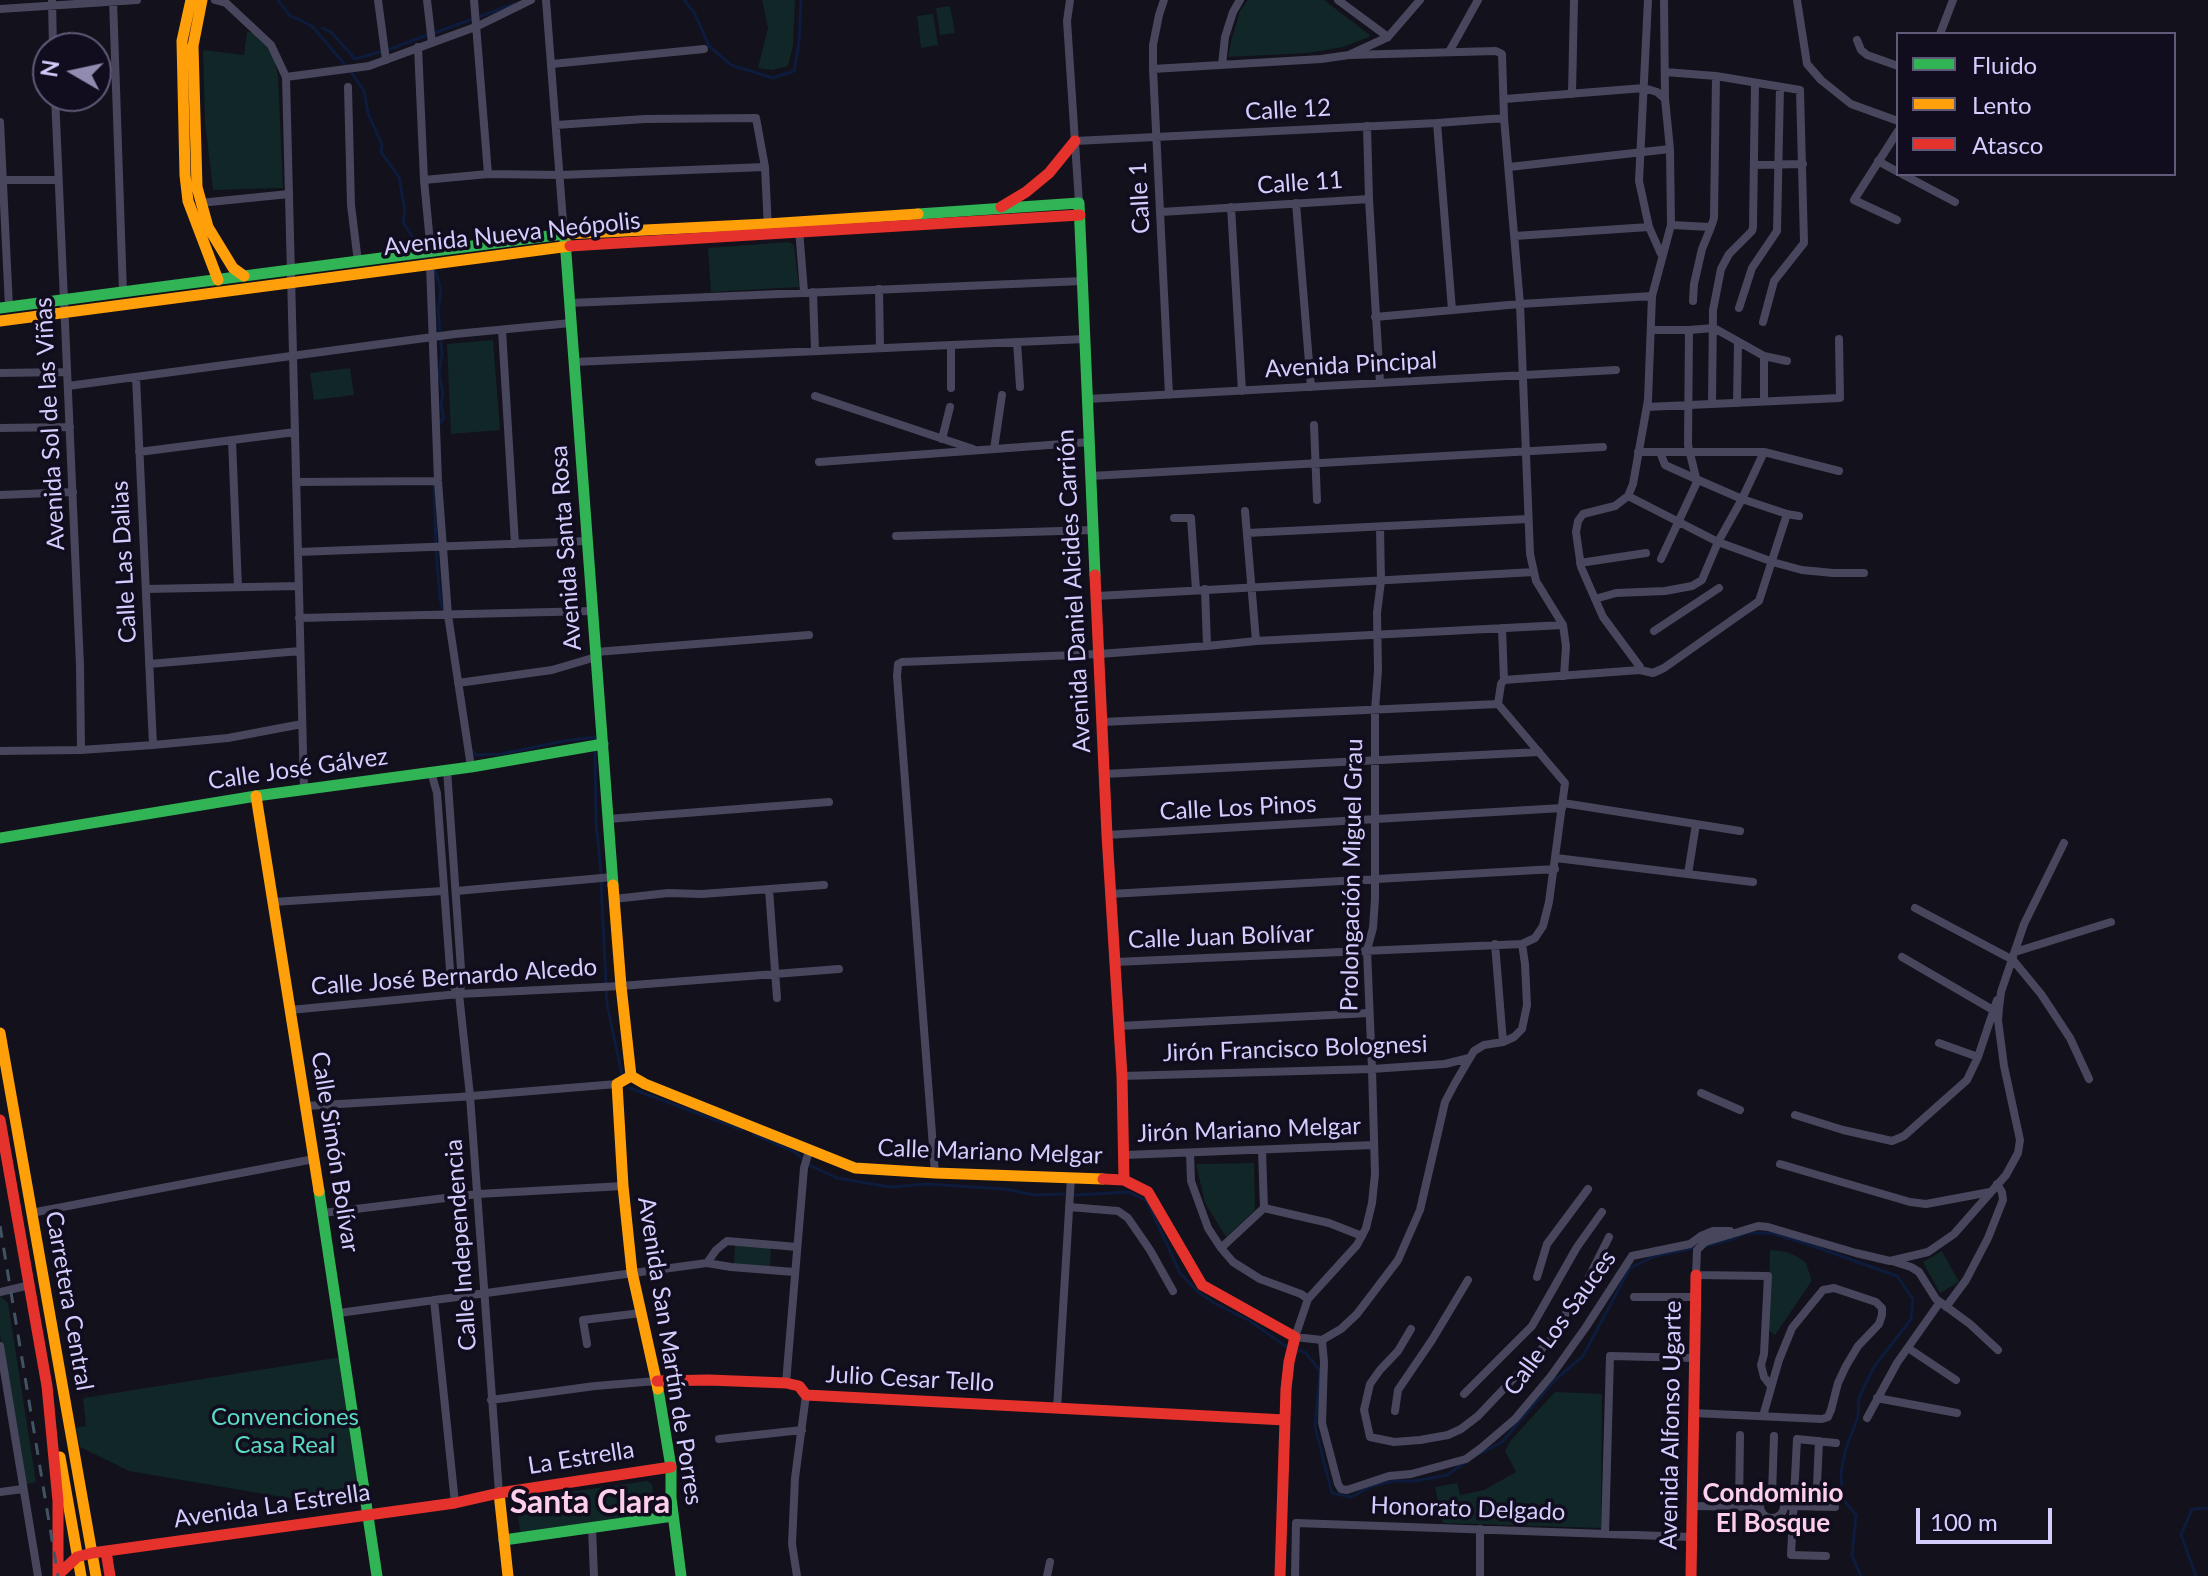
<!DOCTYPE html>
<html>
<head>
<meta charset="utf-8">
<style>
  body { margin:0 }
  #map { position:relative; width:2208px; height:1576px; overflow:hidden; background:#13111b; font-family:Lato,sans-serif }
  canvas { display:block }
  .legend { position:absolute; left:1896px; top:32px; width:280px; height:144px; box-sizing:border-box; background:#110d1f; border:2px solid #5f5a78; margin:0; padding:10px 14px; list-style:none; font-size:24px; color:#d5cdfe }
  .legend li { display:flex; align-items:center; gap:16px; height:40px }
  .legend b { width:40px; border:2px solid #5f5a78 }
  .north { position:absolute; left:32px; top:32px; width:80px; height:80px; box-sizing:border-box; background:#110d1f; border:2px solid #5f5a78; border-radius:50%; rotate:279deg; font-size:22px; font-weight:700; line-height:32px; text-align:center; color:#d5cdfe }
  .north::after { content:''; display:block; margin:auto; width:28px; height:36px; background:#918baf; clip-path:polygon(50% 0,100% 100%,50% 72%,0 100%) }
  .scale { position:absolute; left:1916px; top:1508px; width:136px; height:36px; box-sizing:border-box; border:4px solid #d5cdfe; border-top:0; padding-left:10px; font-size:24px; line-height:28px; white-space:nowrap; color:#d5cdfe; -webkit-text-stroke:6px #110d1f; paint-order:stroke }
</style>
</head>
<body>
<div id="map">
<canvas width="2208" height="1576"></canvas>
<ul class="legend">
<li><b style="height:10px;background:#30b455"></b>Fluido</li>
<li><b style="height:10px;background:#ff9f0a"></b>Lento</li>
<li><b style="height:10px;background:#e5322d"></b>Atasco</li>
</ul>
<div class="north">N</div>
<div class="scale">100 m</div>
</div>
<script>
const c = document.querySelector('canvas').getContext('2d');
c.lineJoin = 'round';
function paint(path, color) { c.fillStyle = color; c.fill(path, 'evenodd'); }
const shape = rows => new Path2D(rows.map(r => 'M' + r).join(''));
function trace(path, color, width, dash) { c.strokeStyle = color; c.lineWidth = width; c.lineCap = dash ? 'butt' : 'round'; c.setLineDash(dash || []); c.stroke(path); }
function label(font, color, halo, rows, align = 'center') {
  c.font = font + ' Lato,sans-serif'; c.lineWidth = 7; c.setLineDash([]); c.textBaseline = 'middle'; c.strokeStyle = halo; c.fillStyle = color; for (const [text, x, y, turn = 0] of rows) {
    c.save(); c.translate(x, y); c.rotate((+turn || 0) * Math.PI / 180); c.textAlign = isNaN(turn) ? turn : align; if (halo) c.strokeText(text, 0, 0); c.fillText(text, 0, 0); c.restore();
  }
}
paint(shape([
  [762,0,795,0,793,45,788,66,772,70,758,68,768,28],
  [1248,0,1324,0,1370,35,1369,37,1343,47,1308,53,1228,57,1231,41,1240,11],
  [950,6,955,33,940,35,936,8],
  [933,14,938,45,921,48,917,16],
  [247,32,258,32,272,51,278,75,283,188,213,190,205,122,203,50,244,55],
  [789,242,794,245,799,287,711,292,708,248],
  [493,340,500,430,451,434,447,344],
  [350,368,354,395,314,400,310,373],
  [1254,1163,1255,1210,1226,1237,1205,1203,1196,1164],
  [735,1245,771,1247,770,1267,734,1265],
  [1770,1250,1787,1252,1798,1257,1806,1263,1811,1278,1811,1282,1775,1335,1768,1330],
  [1942,1251,1959,1282,1940,1293,1923,1262],
  [0,1296,8,1303,36,1482,26,1484,0,1335],
  [341,1357,348,1420,351,1422,361,1491,305,1499,288,1498,129,1471,80,1447,76,1428,86,1426,83,1398],
  [1555,1392,1602,1394,1601,1528,1443,1523,1435,1487,1457,1483,1460,1495,1484,1490,1516,1472,1505,1451,1511,1440],
  [647,1481,652,1484,656,1511,653,1515,525,1534,520,1531,516,1501,519,1499]
]), '#102627');
trace(shape([
  [278,0,280,3],
  [684,0,695,14,709,46,731,65,773,78,794,71,799,43,801,0],
  [282,5,289,15,312,26,346,66],
  [322,28,331,32,355,59,383,51],
  [434,33,514,4],
  [390,49,430,34],
  [351,72,364,91,368,113,382,145,381,152,399,177,405,211,403,222,420,249],
  [434,267,441,290,438,310,442,355,439,373,443,394,441,406,444,418,440,423],
  [434,485,436,549,440,599,444,612],
  [472,751,476,755,501,754,564,741,595,737,595,743],
  [595,751,596,822,601,873],
  [601,882,606,984],
  [606,989,607,1004,622,1075],
  [630,1088,742,1130],
  [753,1134,795,1152,803,1159],
  [809,1165,837,1178,890,1187,927,1184,1005,1189,1035,1195,1064,1194],
  [1075,1195,1129,1192,1147,1201,1180,1273,1197,1291,1214,1303,1250,1321,1287,1347],
  [1706,1246,1732,1239,1746,1233,1771,1233,1813,1246,1897,1276,1913,1299,1911,1319,1874,1367,1859,1398,1858,1417,1845,1451,1841,1473,1842,1498,1856,1515,1852,1556,1861,1576],
  [1296,1349,1306,1353,1320,1371,1315,1427,1332,1493,1351,1497,1372,1486,1394,1481,1415,1481,1447,1475,1466,1462],
  [1479,1454,1502,1442,1555,1380,1583,1356,1630,1268,1655,1256,1695,1248],
  [2196,1576,2181,1535,2192,1509,2208,1508]
]), '#0d1c3c', 3);
trace(shape([
  [52,0,53,48],
  [113,0,123,292],
  [215,0,226,3,271,45,286,77,304,791],
  [378,0,386,60],
  [427,0,432,43],
  [474,0,488,174],
  [546,0,564,234],
  [1070,0,1067,21,1079,203],
  [1164,0,1159,15,1153,45,1153,69,1169,395],
  [1338,0,1388,37],
  [1648,0,1639,181,1649,227],
  [1797,0,1807,64,1821,80,1851,104,1898,121],
  [0,9,137,0],
  [1940,34,1953,0],
  [1857,40,1861,50,1867,55,1898,66],
  [418,47,424,180,431,253],
  [1449,52,1478,0],
  [1349,55,1496,51,1502,54,1504,118,1520,304,1530,554,1536,581,1563,625,1566,646,1564,676],
  [552,64,704,49],
  [1222,65,1225,37,1233,12,1240,0],
  [1153,69,1321,59,1349,55,1388,37,1420,0],
  [1665,72,1716,76,1714,218,1711,227,1671,225],
  [1716,76,1800,90,1804,243,1774,281,1763,322],
  [286,77,369,66,478,26,531,0],
  [348,87,351,205,358,262],
  [1572,94,1574,0],
  [55,96,80,665,81,750],
  [1505,99,1644,88,1657,92,1665,99,1664,0],
  [0,122,9,307],
  [1437,123,1452,310],
  [556,125,645,119,756,118,765,167,768,229],
  [1075,141,1437,123,1504,118],
  [1878,161,1898,172],
  [1754,165,1803,164],
  [1509,167,1670,149],
  [1902,174,1955,202],
  [1,180,58,180],
  [424,180,488,174,560,175,765,167],
  [1369,199,1380,383],
  [200,203,289,194],
  [1296,203,1311,387],
  [1231,207,1242,391],
  [1161,212,1369,199,1367,126],
  [1897,220,1854,200,1898,131],
  [799,229,804,292],
  [1515,236,1649,227,1661,254],
  [430,265,438,481,448,615,471,767],
  [879,289,880,348],
  [813,292,815,351],
  [1693,301,1694,284,1702,249,1711,227],
  [570,303,1082,281],
  [1739,308,1752,268,1777,231,1780,87],
  [1375,317,1520,304,1652,296],
  [502,330,515,544],
  [1652,330,1689,330,1688,445,1697,482,1661,559],
  [1689,330,1714,328,1764,356,1787,361],
  [1017,342,1020,387],
  [1764,356,1764,401],
  [574,362,1085,339],
  [0,373,67,372],
  [136,377,153,745],
  [68,386,455,334,571,323],
  [951,388,951,345],
  [815,396,973,449],
  [1087,399,1616,370],
  [1737,403,1738,342],
  [1712,404,1713,310,1721,269,1729,254,1752,231,1753,227,1755,83],
  [1647,407,1840,398,1839,339],
  [1314,425,1317,500],
  [0,428,70,427],
  [942,439,950,407],
  [232,440,238,587],
  [994,449,1002,395],
  [139,452,295,432],
  [1638,452,1764,452,1839,471],
  [1660,452,1665,465,1696,479,1742,499,1787,514,1799,516],
  [819,462,1090,442],
  [1091,476,1603,447],
  [296,482,438,481],
  [0,495,73,492],
  [1628,496,1718,542,1776,563,1802,570,1833,573,1864,573],
  [1174,518,1191,518,1196,590],
  [1380,527,1381,581,1377,613,1378,670,1375,710,1375,899,1373,928,1367,950,1372,1069,1375,1174,1372,1203,1366,1228,1357,1245,1308,1299,1295,1337,1322,1340,1341,1329,1357,1314,1398,1260,1420,1210,1445,1102,1455,1083,1474,1051,1484,1045,1503,1042,1514,1037,1522,1029,1527,1005,1525,964,1522,944],
  [1247,533,1528,519],
  [896,536,1094,530],
  [298,552,587,541],
  [1580,563,1646,553],
  [146,589,299,586],
  [1097,596,1534,572],
  [1595,599,1616,593,1665,591,1692,586,1702,580,1718,542,1742,499,1764,452],
  [299,618,593,611],
  [1502,628,1504,680],
  [1654,631,1719,588],
  [1256,641,1563,625],
  [1207,646,1256,641,1245,511],
  [596,652,809,635],
  [149,664,300,651],
  [1640,670,1640,667,1603,617,1581,567,1576,532,1578,521,1583,514,1615,506,1628,496,1633,484,1648,400,1652,296,1671,225,1670,149,1665,99],
  [458,683,552,670,596,657],
  [1102,722,1498,704],
  [0,751,81,750,153,745,228,738,302,724],
  [447,770,462,983,459,994,470,1096,499,1493],
  [431,772,437,793,451,983,459,994],
  [1104,774,1539,752],
  [1563,803,1740,831],
  [608,819,829,802],
  [1107,835,1562,808],
  [1556,858,1753,882],
  [1688,874,1696,824],
  [769,889,777,998],
  [456,891,613,877],
  [1110,894,1555,869],
  [614,899,668,893,702,894,824,885],
  [273,902,443,891],
  [1915,908,2013,960,2041,994,2070,1038,2089,1079],
  [1495,944,1503,1042],
  [2015,952,2111,922],
  [1902,957,1993,1010],
  [1115,962,1522,944,1535,938,1543,926,1549,902,1565,783,1498,704,1501,684,1504,680,1640,670,1653,673,1664,668,1759,601,1787,514],
  [290,1010,459,994,621,986,839,969],
  [1119,1026,1369,1013],
  [1939,1043,1978,1057],
  [1122,1076,1372,1069,1445,1064,1469,1058],
  [1701,1093,1740,1110],
  [305,1106,459,1097,617,1084],
  [1795,1115,1843,1130,1892,1141,1904,1136,1967,1080,1978,1057,1997,1000],
  [1190,1153,1191,1181,1208,1228,1221,1248,1233,1262,1260,1279,1301,1294,1308,1299],
  [1125,1155,1374,1145],
  [1780,1164,1910,1202,1926,1204,1990,1192],
  [935,1173,897,676,898,664,902,662,1099,654,1207,646,1205,589],
  [1069,1207,1118,1211,1128,1218,1150,1250,1173,1291],
  [1264,1208,1329,1223,1362,1236],
  [31,1213,314,1159],
  [323,1213,478,1194,623,1186],
  [1221,1248,1264,1208,1262,1150],
  [1895,1262,1911,1267,1919,1272,1936,1299,1970,1324,1998,1350],
  [707,1263,716,1250,727,1241,797,1247],
  [1537,1277,1547,1244,1588,1189],
  [0,1292,30,1285],
  [1634,1297,1696,1297],
  [434,1300,455,1503],
  [1946,1307,1966,1280,1988,1238,2003,1200,2002,1192,1997,1184],
  [339,1313,707,1263,731,1267,794,1272],
  [1411,1329,1398,1351,1380,1370,1370,1384,1364,1410,1370,1437,1394,1442,1420,1440,1448,1435,1461,1429,1478,1416,1551,1339,1573,1301,1585,1285,1609,1237],
  [1322,1340,1324,1362,1322,1423,1338,1484,1341,1489,1347,1490,1389,1476,1411,1474,1466,1459,1481,1448,1515,1419,1551,1376,1586,1327,1632,1256,1690,1244,1701,1236,1713,1231,1730,1231],
  [587,1344,583,1320,641,1313],
  [0,1346,38,1576],
  [1908,1348,1956,1380],
  [786,1383,804,1168,809,1151],
  [1771,1386,1764,1377,1761,1365,1764,1354,1768,1276,1696,1275,1697,1250,1705,1242,1725,1236,1758,1226,1768,1227,1856,1253,1890,1261,1928,1252,1954,1234,2006,1175,2018,1153,2020,1140,2004,1066,1998,1020,1999,1008,2001,992,2024,924,2064,843],
  [1464,1394,1532,1326,1577,1247,1602,1212],
  [1877,1398,1957,1413],
  [491,1400,595,1386,657,1381],
  [1057,1409,1071,1177],
  [1395,1411,1398,1390,1432,1340,1468,1280],
  [1693,1413,1822,1419,1828,1417,1831,1410,1838,1383,1846,1366,1858,1346,1879,1324,1882,1315,1882,1308,1876,1302,1834,1288,1823,1290,1792,1328,1779,1360,1763,1416],
  [1867,1418,1897,1363,1940,1302],
  [719,1439,802,1430],
  [0,1492,23,1489],
  '1760 1506a12 12 0 1 1 24 0a12 12 0 1 1-24 0Z',
  [1772,1494,1774,1436],
  [1692,1506,1760,1507],
  [1790,1506,1835,1507],
  [1739,1507,1740,1435],
  [1816,1507,1819,1441],
  [592,1528,594,1576],
  [1605,1534,1610,1356,1694,1358],
  [1826,1556,1791,1555,1797,1439,1836,1443],
  [797,1576,792,1544,795,1478,806,1395],
  [1047,1576,1050,1562],
  [1295,1576,1296,1523,1692,1537],
  [1480,1576,1480,1529]
]), '#48465c', 8);
trace(shape([
  [918,214,1079,203,1095,575],
  [565,240,613,885],
  [0,308,564,234],
  [0,838,256,796,471,767,603,744],
  [319,1191,377,1576],
  [658,1389,671,1467,671,1498,681,1576],
  [504,1540,673,1516]
]), '#30b455', 11);
trace(shape([
  [191,0,182,41,185,175,188,201,218,280],
  [202,0,193,46,197,187,208,227,233,268,244,276],
  [564,234,767,224,918,214],
  [0,321,570,246],
  [256,796,319,1191],
  [613,885,621,986,631,1076],
  [0,1033,96,1576],
  [631,1076,645,1084,855,1168,935,1173,1103,1179],
  [631,1076,617,1084,623,1186,632,1272,658,1389],
  [60,1457,81,1576],
  [499,1493,508,1576]
]), '#ff9f0a', 11);
trace(shape([
  [1001,207,1026,192,1049,173,1075,141],
  [570,246,1080,215],
  [1095,575,1107,835,1122,1076,1124,1180],
  [0,1120,47,1386,58,1501,58,1576],
  [1103,1179,1124,1180,1148,1192,1202,1285,1295,1337,1289,1362,1286,1389,1280,1576],
  [657,1381,709,1380,786,1383,799,1386,806,1395,1285,1420],
  [106,1551,110,1576],
  [58,1575,77,1557,92,1553,455,1503,499,1493,671,1467],
  [1691,1576,1696,1275]
]), '#e5322d', 11);
trace(shape([
  [0,1226,58,1576]
]), '#415464', 3, [12, 10]);
label('24px', '#d5cdfe', '#110d1f', [
  ["Calle 12",1288,110,-3],
  ["Calle 11",1300,183,-4],
  ["Calle 1",1140,198,-93],
  ["Avenida Nueva Neópolis",512,234,-6],
  ["Avenida Pincipal",1351,365,-3],
  ["Avenida Sol de las Viñas",50,424,-93],
  ["Avenida Santa Rosa",566,548,-94],
  ["Calle Las Dalias",124,562,-93],
  ["Avenida Daniel Alcides Carrión",1074,591,-93],
  ["Calle José Gálvez",298,769,-8],
  ["Calle Los Pinos",1238,808,-3],
  ["Prolongación Miguel Grau",1352,875,-89],
  ["Calle Juan Bolívar",1221,937,-2],
  ["Calle José Bernardo Alcedo",454,977,-4],
  ["Jirón Francisco Bolognesi",1295,1049,-2],
  ["Jirón Mariano Melgar",1249,1130,-2],
  ["Calle Simón Bolívar",335,1152,81],
  ["Calle Mariano Melgar",990,1152,2],
  ["Calle Independencia",461,1245,-94],
  ["Carretera Central",69,1301,80],
  ["Calle Los Sauces",1560,1323,-54],
  ["Avenida San Martín de Porres",670,1351,81],
  ["Julio Cesar Tello",910,1379,3],
  ["Avenida Alfonso Ugarte",1671,1425,-89],
  ["La Estrella",581,1458,-9],
  ["Avenida La Estrella",272,1506,-8],
  ["Honorato Delgado",1468,1509,2]
]);
label('24px', '#5bdbc1', '#110d1f', [
  ["Convenciones",285,1417],
  ["Casa Real",285,1445]
]);
label('bold 26px', '#fecfeb', '#110d1f', [
  ["Condominio",1773,1494],
  ["El Bosque",1773,1524]
]);
label('bold 32px', '#fecfeb', '#110d1f', [
  ["Santa Clara",590,1503]
]);
</script>
</body>
</html>
